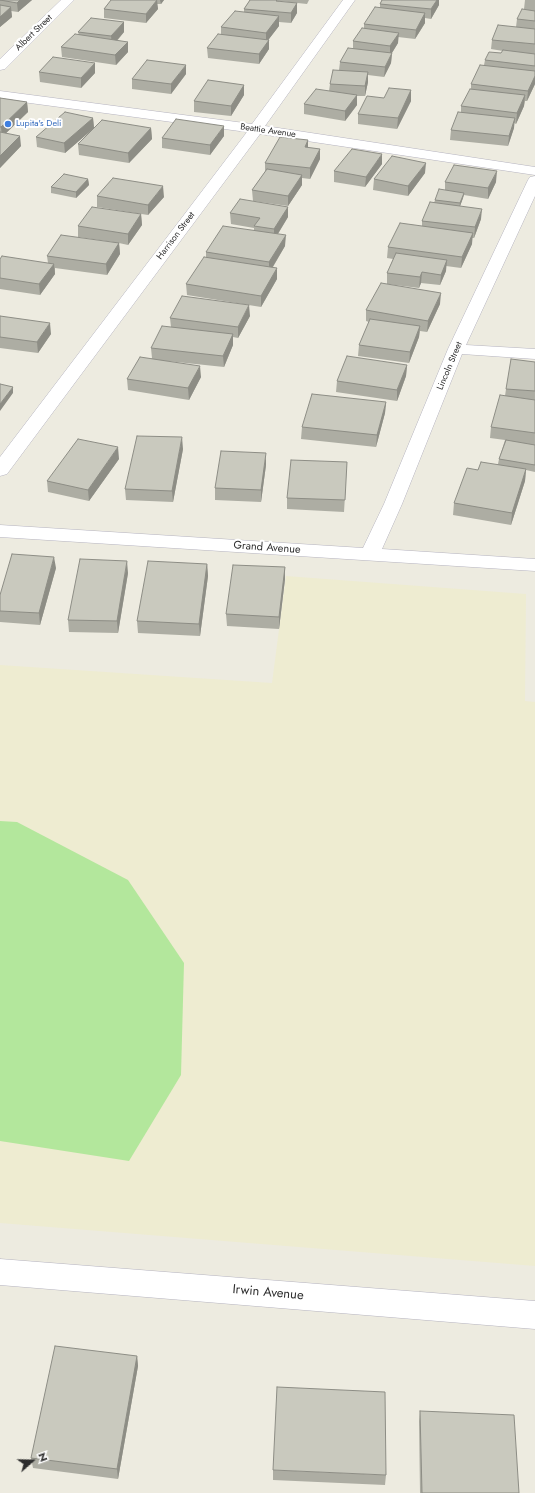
<!DOCTYPE html>
<html>
<head>
<meta charset="utf-8">
<style>
  body { margin:0 }
  #map { position:relative; width:535px; height:1493px; overflow:hidden; background:#edebe0; font-family:Jost,sans-serif }
  canvas { display:block }
  .north { position:absolute; left:12px; top:1441px; width:40px; height:40px; -webkit-text-stroke:3px #fff; paint-order:stroke; rotate:70deg; font-size:11px; font-weight:700; line-height:16px; text-align:center; color:#2d2d2d }
  .north::after { content:''; display:block; margin:auto; width:14px; height:18px; background:#2d2d2d; clip-path:polygon(50% 0,100% 100%,50% 72%,0 100%) }
</style>
</head>
<body>
<div id="map">
<canvas width="535" height="1493"></canvas>
<div class="north">N</div>
</div>
<script>
const c = document.querySelector('canvas').getContext('2d');
c.lineJoin = 'round';
function paint(path, color) { c.fillStyle = color; c.fill(path, 'evenodd'); }
const shape = rows => new Path2D(rows.map(r => 'M' + r).join(''));
function trace(path, color, width, dash) { c.strokeStyle = color; c.lineWidth = width; c.lineCap = dash ? 'butt' : 'round'; c.setLineDash(dash || []); c.stroke(path); }
function label(font, color, halo, rows, align = 'center') {
  c.font = font + ' Jost,sans-serif'; c.lineWidth = 4; c.setLineDash([]); c.textBaseline = 'middle'; c.strokeStyle = halo; c.fillStyle = color; for (const [text, x, y, turn = 0] of rows) {
    c.save(); c.translate(x, y); c.rotate((+turn || 0) * Math.PI / 180); c.textAlign = isNaN(turn) ? turn : align; if (halo) c.strokeText(text, 0, 0); c.fillText(text, 0, 0); c.restore();
  }
}
paint(shape([
  [286,576,526,594,525,701,535,702,535,1266,0,1223,0,665,272,683]
]), '#eeecd1');
paint(shape([
  [0,821,17,822,128,880,184,963,181,1075,129,1161,0,1141]
]), '#b3e79c');
const minor = shape([
  [61,0,74,0,5,69,0,70,0,59,61,0],
  [343,0,355,0,265,126,535,167,535,175,260,134,7,474,0,476,0,457,247,132,0,99,0,91,252,124,343,0],
  [535,176,535,196,466,345,535,349,535,359,462,354,402,504,382,549,535,559,535,571,0,537,0,525,363,548,384,504,448,349,528,180,530,177,535,176],
  [0,1259,535,1301,535,1329,0,1285,0,1259]
]);
trace(minor, '#b5b3bf', 1);
paint(minor, '#fff');
paint(shape([
  [0,0,32,0,18,12,11,11,12,17,0,27],
  [111,0,164,0,161,4,157,4,158,9,146,23,104,18,104,9],
  [250,0,309,0,307,4,279,1,279,2,297,3,297,13,291,23,279,22,279,26,268,40,269,40,269,49,259,64,208,58,207,48,221,34,221,27,244,12,244,9],
  [382,0,439,0,439,5,431,19,425,18,425,23,415,39,398,37,398,43,392,53,391,63,384,77,368,75,368,82,365,96,357,96,357,105,345,121,304,114,304,104,329,91,330,84,339,70,340,62,353,49,353,41,364,29,364,24,380,8,380,4],
  [525,0,535,0,535,84,527,101,525,101,524,106,516,124,514,123,514,128,508,146,450,140,451,130,461,112,461,106,471,89,471,84,484,65,485,60,501,53,503,51,491,49,492,40,516,27,517,19,524,9],
  [124,22,124,32,117,41,128,42,128,52,116,65,62,57,61,47,79,35,78,32],
  [39,72,95,73,81,88,40,82],
  [186,74,171,94,132,89,132,79],
  [244,85,244,95,231,116,194,112,194,101],
  [411,90,411,101,397,129,358,124,358,114,384,98],
  [0,98,27,102,28,112,6,133,21,146,0,168],
  [93,118,94,128,65,153,37,147,36,137],
  [151,128,152,139,129,163,79,155,78,144],
  [224,136,210,155,162,148,162,138],
  [308,140,308,148,320,149,320,159,310,179,302,178,302,185,288,206,253,201,252,190,265,172,265,163],
  [382,164,365,187,334,182,334,171],
  [425,173,408,196,373,190,374,179],
  [88,179,89,185,76,198,51,193,51,187],
  [445,182,496,182,488,199,464,195,463,198,460,206,481,219,474,238,472,238,472,244,461,268,446,266,446,271,440,285,421,283,419,288,387,284,387,273,393,259,387,258,388,247,422,226,422,221,434,203,435,200,445,190],
  [97,196,164,197,148,215,97,207],
  [288,207,288,217,278,234,285,246,273,267,277,279,261,307,187,295,186,284,206,258,206,252,254,230,254,228,231,224,230,213],
  [141,214,142,225,128,245,119,243,120,254,107,275,55,268,55,274,40,295,0,289,0,259,48,263,47,256,113,242,78,237,78,226],
  [440,304,427,332,420,331,419,337,409,363,358,356,359,345,369,322,366,321,366,310],
  [0,316,51,334,38,353,0,348],
  [250,316,238,338,233,337,233,345,224,367,167,361,201,377,189,400,128,390,127,379,152,358,151,348,171,327,170,318],
  [535,362,535,472,526,470,525,481,511,525,453,515,454,503,478,470,498,464,499,459,505,440,490,438,491,427,505,396,506,389],
  [407,365,406,376,397,401,336,392,337,381],
  [386,402,385,413,376,447,301,439,302,427],
  [183,449,173,502,126,500,125,489],
  [119,459,89,501,48,492,47,481],
  [347,462,344,512,287,509,287,498],
  [266,465,261,502,215,500,215,488],
  [207,564,208,576,200,636,138,633,137,621],
  [285,567,285,579,279,629,227,626,226,614],
  [56,568,40,625,0,622,0,595],
  [128,573,118,633,69,632,68,620],
  [137,1356,138,1366,118,1479,33,1468,31,1458],
  [420,1411,519,1493,420,1493,419,1421],
  [273,1470,386,1475,385,1485,273,1480]
]), '#adada3');
paint(shape([
  [20,0,32,0,18,12,17,3],
  [157,0,158,9,146,23,146,14],
  [160,0,164,0,161,4],
  [437,0,439,0,439,5,431,19,431,9],
  [297,3,297,13,291,23,291,13],
  [11,7,12,17,0,27,0,17],
  [425,13,425,23,415,39,416,30],
  [279,16,279,26,266,43,266,33],
  [124,22,124,32,112,46,111,36],
  [399,33,398,43,390,56,390,46],
  [269,40,269,49,259,64,259,54],
  [128,42,128,52,116,65,115,55],
  [392,53,391,63,384,77,385,67],
  [95,63,95,73,81,88,81,78],
  [186,65,186,74,171,94,171,84],
  [368,72,368,82,365,96,365,86],
  [535,76,535,84,527,101,528,91],
  [244,85,244,95,231,116,231,106],
  [411,90,411,101,397,129,398,118],
  [357,95,357,105,345,121,345,111],
  [525,95,524,106,516,124,517,113],
  [27,102,28,112,2,137,1,127],
  [93,118,94,128,65,153,64,143],
  [515,118,514,128,508,146,509,136],
  [224,126,224,136,210,155,210,145],
  [151,128,152,139,129,163,128,153],
  [20,136,21,146,0,168,0,156],
  [308,140,308,150,305,147],
  [320,149,320,159,310,179,310,168],
  [382,154,382,164,365,187,366,177],
  [426,163,425,173,408,196,408,186],
  [497,171,496,182,488,199,488,188],
  [302,175,302,185,288,206,288,196],
  [88,179,89,185,76,198,76,192],
  [163,186,164,197,148,215,148,205],
  [464,193,463,198,459,209,460,203],
  [288,207,288,217,274,240,274,229],
  [482,209,481,219,474,238,475,227],
  [141,214,142,225,128,245,128,234],
  [473,233,472,244,461,268,462,257],
  [286,235,285,246,269,273,269,262],
  [119,243,120,254,107,275,106,264],
  [447,260,446,271,440,285,441,275],
  [54,264,55,274,40,295,39,284],
  [277,268,277,279,261,307,261,296],
  [422,272,421,283,419,288,420,277],
  [441,293,440,304,427,332,428,321],
  [249,305,250,316,238,338,238,327],
  [50,323,51,334,38,353,37,342],
  [420,326,419,337,409,363,410,352],
  [233,334,233,345,224,367,223,356],
  [407,365,406,376,397,401,397,390],
  [200,366,201,377,189,400,188,388],
  [13,387,13,393,0,411,0,404],
  [386,402,385,413,376,447,377,435],
  [182,437,183,449,173,502,172,491],
  [118,447,119,459,89,501,88,490],
  [266,453,266,465,261,502,261,490],
  [526,469,525,481,511,525,512,513],
  [54,557,56,568,40,625,39,613],
  [127,561,128,573,118,633,117,621],
  [207,564,208,576,200,636,199,624],
  [285,567,285,579,279,629,279,617],
  [137,1356,138,1366,118,1479,117,1469]
]), '#8d8d85');
const building = shape([
  [0,0,20,0,17,3,0,0],
  [111,0,157,0,146,14,104,9,111,0],
  [250,0,277,0,276,1,297,3,291,13,244,9,250,0],
  [382,0,437,0,431,9,380,4,382,0],
  [0,5,11,7,0,17,0,5],
  [375,7,425,13,416,30,364,24,375,7],
  [522,9,535,11,535,21,517,19,522,9],
  [235,11,279,16,266,33,221,27,235,11],
  [91,18,124,22,111,36,78,32,91,18],
  [498,25,535,29,535,44,492,40,498,25],
  [362,28,399,33,390,46,353,41,362,28],
  [75,34,128,42,115,55,61,47,75,34],
  [218,34,269,40,259,54,207,48,218,34],
  [348,48,392,53,385,67,340,62,348,48],
  [503,50,535,54,535,66,485,60,489,52,501,53,503,50],
  [53,57,95,63,81,78,39,72,53,57],
  [147,60,186,65,171,84,132,79,147,60],
  [480,65,535,71,535,76,528,91,471,84,480,65],
  [333,70,368,72,365,86,330,84,333,70],
  [208,80,244,85,231,106,194,101,208,80],
  [389,88,411,90,398,118,358,114,367,96,384,98,389,88],
  [316,89,357,95,345,111,304,104,316,89],
  [470,89,525,95,517,113,461,106,470,89],
  [0,98,27,102,1,127,0,127,0,98],
  [65,112,93,118,64,143,36,137,65,112],
  [458,112,515,118,509,136,451,130,458,112],
  [176,119,224,126,210,145,162,138,176,119],
  [102,120,151,128,128,153,78,144,102,120],
  [0,132,20,136,0,156,0,132],
  [280,137,308,140,305,147,320,149,310,168,265,163,280,137],
  [352,149,382,154,366,177,334,171,352,149],
  [392,156,426,163,408,186,374,179,392,156],
  [454,165,497,171,488,188,445,182,454,165],
  [267,169,302,175,288,196,252,190,267,169],
  [64,174,88,179,76,192,51,187,64,174],
  [113,178,163,186,148,205,97,196,113,178],
  [439,189,464,193,460,203,435,200,439,189],
  [240,199,288,207,274,229,254,226,260,218,230,213,240,199],
  [430,202,482,209,475,227,422,221,430,202],
  [92,207,141,214,128,234,78,226,92,207],
  [400,223,473,233,462,257,388,247,400,223],
  [223,226,286,235,269,262,206,252,223,226],
  [61,235,119,243,106,264,47,256,61,235],
  [396,253,447,260,441,275,422,272,420,277,387,273,396,253],
  [2,256,54,264,39,284,0,278,0,259,2,256],
  [204,257,277,268,261,296,186,284,204,257],
  [381,283,441,293,428,321,366,310,381,283],
  [182,296,249,305,238,327,170,318,182,296],
  [0,316,50,323,37,342,0,337,0,316],
  [370,319,420,326,410,352,359,345,370,319],
  [162,326,233,334,223,356,151,348,162,326],
  [347,356,407,365,397,390,337,381,347,356],
  [140,357,200,366,188,388,127,379,140,357],
  [511,359,535,362,535,391,506,389,511,359],
  [0,384,13,387,0,404,0,384],
  [312,394,386,402,377,435,302,427,312,394],
  [500,395,535,400,535,433,491,427,500,395],
  [137,436,182,437,172,491,125,489,137,436],
  [78,439,118,447,88,490,47,481,78,439],
  [506,440,535,445,535,465,499,459,506,440],
  [221,451,266,453,261,490,215,488,221,451],
  [291,460,347,462,345,500,287,498,291,460],
  [481,462,526,469,512,513,454,503,467,468,478,470,481,462],
  [12,554,54,557,39,613,0,611,0,595,12,554],
  [80,559,127,561,117,621,68,620,80,559],
  [148,561,207,564,199,624,137,621,148,561],
  [233,565,285,567,279,617,226,614,233,565],
  [55,1346,137,1356,117,1469,31,1458,55,1346],
  [277,1387,385,1392,386,1475,273,1470,277,1387],
  [420,1411,514,1415,519,1493,422,1493,420,1411]
]);
paint(building, '#c9c9be');
trace(building, '#8d8d85', 1);
for (const [x, y, r, color] of [
  [8,124,4,"#3f7fe0"]
]) { const dot = new Path2D(); dot.arc(x, y, r, 0, 2 * Math.PI); c.fillStyle = color; c.fill(dot); trace(dot, '#fff', 1.5); }
label('9px', '#2d2d2d', '#fff', [
  ["Albert Street",34,33,-44],
  ["Beattie Avenue",268,131,8],
  ["Harrison Street",176,236,-53],
  ["Lincoln Street",450,366,-67]
]);
label('9px', '#366cbe', '#fff', [
  ["Lupita's Deli",16,124]
], 'left');
label('11px', '#2d2d2d', '#fff', [
  ["Grand Avenue",267,548,4]
]);
label('13px', '#2d2d2d', '#fff', [
  ["Irwin Avenue",268,1293,5]
]);
</script>
</body>
</html>
